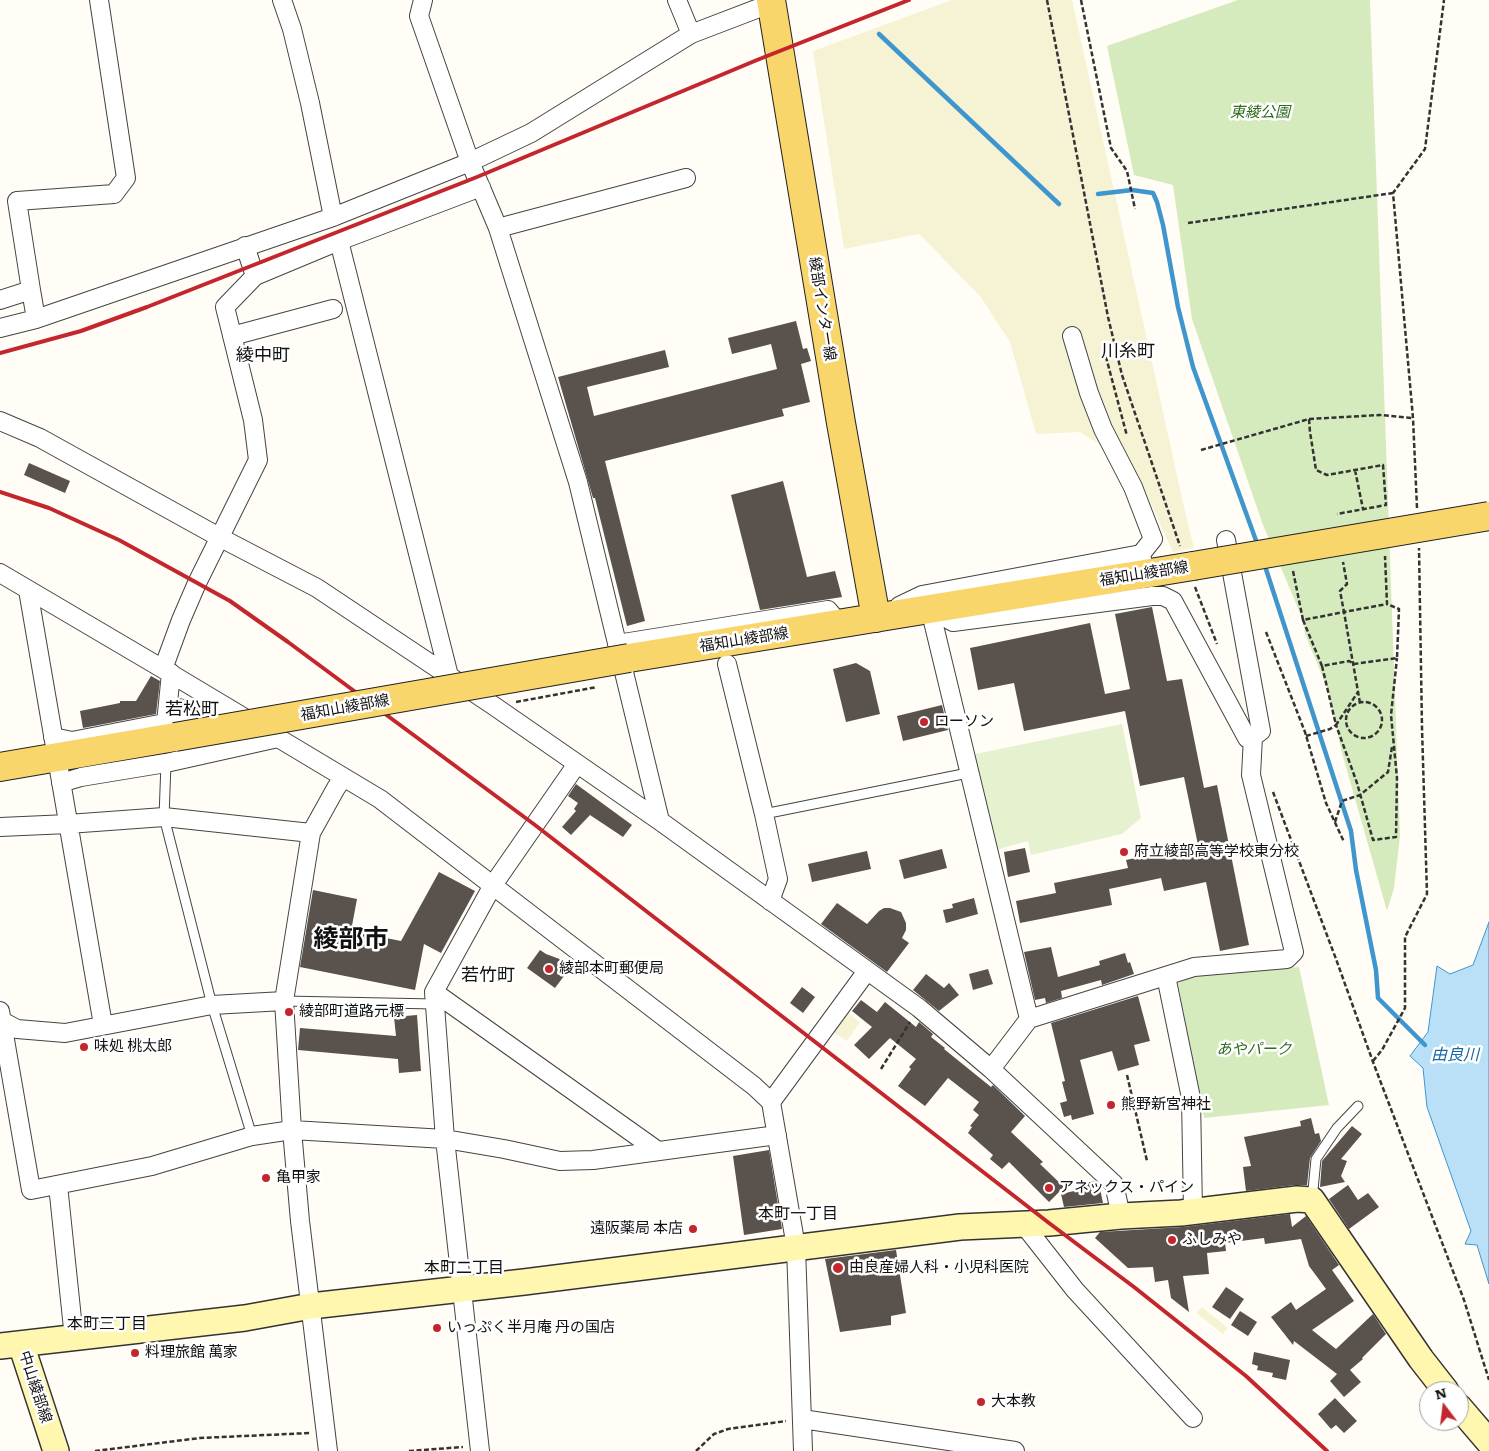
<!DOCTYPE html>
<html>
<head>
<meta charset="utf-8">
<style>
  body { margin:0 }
  #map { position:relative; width:1489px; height:1451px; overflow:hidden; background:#fffdf5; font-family:Literata,serif }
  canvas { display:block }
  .north { position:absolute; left:1419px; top:1381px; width:50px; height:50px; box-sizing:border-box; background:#fff; border:1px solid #a0a0a0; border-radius:50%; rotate:345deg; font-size:14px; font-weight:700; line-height:20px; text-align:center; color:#111 }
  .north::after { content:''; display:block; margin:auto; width:18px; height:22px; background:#c4262e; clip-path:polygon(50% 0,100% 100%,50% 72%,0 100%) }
</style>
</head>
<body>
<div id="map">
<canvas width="1489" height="1451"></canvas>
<div class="north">N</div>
</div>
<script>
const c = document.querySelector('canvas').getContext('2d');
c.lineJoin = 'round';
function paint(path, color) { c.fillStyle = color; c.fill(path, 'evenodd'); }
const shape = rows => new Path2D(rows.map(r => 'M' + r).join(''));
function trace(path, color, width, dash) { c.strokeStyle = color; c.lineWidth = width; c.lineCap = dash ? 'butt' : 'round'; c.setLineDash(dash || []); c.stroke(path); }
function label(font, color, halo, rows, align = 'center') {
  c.font = font + ' Literata,"Noto Sans JP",serif'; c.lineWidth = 5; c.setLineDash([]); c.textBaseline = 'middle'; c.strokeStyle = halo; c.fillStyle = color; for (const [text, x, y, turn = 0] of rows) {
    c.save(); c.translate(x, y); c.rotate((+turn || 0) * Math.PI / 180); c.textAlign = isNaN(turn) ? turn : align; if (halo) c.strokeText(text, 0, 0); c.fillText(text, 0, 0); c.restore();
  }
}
paint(shape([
  [952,0,1072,0,1186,516,1194,548,1173,552,1133,465,1080,432,1036,434,1010,342,980,296,919,234,844,249,813,51],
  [846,1011,860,1022,847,1041,832,1031],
  [1202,1307,1228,1328,1223,1334,1196,1313]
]), '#f6f3d4');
paint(shape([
  [1238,0,1370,0,1400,836,1394,888,1387,911,1342,753,1327,687,1305,634,1303,620,1263,525,1192,319,1173,185,1134,175,1107,46],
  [1299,967,1329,1105,1204,1118,1178,983,1198,974]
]), '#d5ebbd');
paint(shape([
  [1122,724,1141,818,1122,834,1031,855,1028,841,996,850,975,754]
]), '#e6f2cf');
const water = shape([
  [1489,922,1489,1284,1477,1245,1465,1244,1471,1231,1427,1107,1423,1068,1410,1056,1428,1032,1437,966,1450,974,1473,965,1489,922]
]);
paint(water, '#b9e0f7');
trace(water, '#3f96cf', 1);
trace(shape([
  [879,34,1059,204],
  [1098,194,1132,190,1153,193,1157,202,1163,225,1178,307,1193,367,1258,546],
  [1264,563,1351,831,1356,870,1376,970,1378,998,1425,1045]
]), '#3f96cf', 4.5);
paint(shape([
  [796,321,803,349,807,348,811,361,801,364,810,402,782,409,784,416,605,461,645,621,627,626,595,498,593,498,558,377,665,350,669,367,587,387,594,416,777,369,771,344,732,354,728,338],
  [29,463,70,481,65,493,24,475],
  [783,481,807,577,835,571,842,597,760,610,731,495],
  [1152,607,1167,681,1182,679,1204,788,1217,785,1249,945,1220,951,1206,882,1164,891,1161,878,1109,889,1112,905,1020,923,1016,901,1056,893,1054,883,1128,868,1126,860,1198,845,1184,777,1140,786,1125,711,1024,731,1014,683,978,690,970,648,1090,623,1105,694,1130,689,1115,614],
  [856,663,870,671,880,714,846,722,833,669],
  [151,676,160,681,156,714,83,728,80,711,120,703,120,701,136,701],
  [179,698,194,701,193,707,178,710],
  [942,705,948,730,903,741,897,716],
  [576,784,632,825,623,837,590,815,571,835,562,827,576,811,574,809,578,803,568,796],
  [1025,848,1030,872,1008,877,1004,852],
  [942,849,947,868,904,879,899,860],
  [867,851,871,869,812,882,808,864],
  [439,872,475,891,441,953,424,944,415,990,300,967,313,890,357,899,351,931,401,941],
  [974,898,978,914,946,923,943,910,953,908,952,904],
  [837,903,867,924,879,911,884,908,890,908,901,912,906,923,906,930,902,938,909,943,887,972,821,924],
  [1051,947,1058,977,1100,965,1099,961,1125,953,1128,963,1130,962,1134,974,1102,985,1101,980,1061,991,1062,998,1046,1003,1045,998,1035,1000,1024,952],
  [540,950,546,954,573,964,555,988,527,968],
  [988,969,993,984,973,990,969,974],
  [926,974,944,988,949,983,959,995,939,1011,913,990],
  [802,987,815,997,803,1013,790,1003],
  [1138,996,1150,1041,1134,1045,1139,1065,1118,1071,1112,1051,1080,1060,1094,1114,1072,1120,1071,1115,1064,1117,1060,1103,1067,1101,1062,1082,1065,1081,1051,1023],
  [861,1000,877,1012,885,1002,916,1027,919,1022,933,1034,931,1037,945,1048,944,1049,991,1087,993,1085,1025,1116,1011,1132,1043,1162,1040,1164,1064,1187,1049,1202,1009,1162,1002,1169,990,1159,993,1155,968,1133,972,1127,970,1126,979,1115,973,1110,979,1102,948,1078,925,1106,898,1086,911,1069,909,1067,916,1059,890,1038,869,1059,854,1045,872,1027,852,1011],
  [417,1015,421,1071,399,1073,398,1059,298,1050,300,1028,396,1036,394,1017],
  [1311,1118,1315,1134,1319,1133,1321,1141,1310,1158,1307,1185,1295,1185,1246,1191,1243,1167,1251,1166,1244,1137,1301,1126,1300,1121],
  [1352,1126,1362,1134,1341,1159,1347,1161,1341,1176,1345,1182,1320,1187,1322,1161],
  [769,1150,782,1229,744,1235,733,1156],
  [1095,1181,1099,1184,1103,1203,1064,1207,1061,1194,1087,1188,1086,1183],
  [1348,1185,1358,1200,1368,1193,1379,1207,1349,1229,1329,1199],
  [1290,1214,1292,1227,1306,1216,1339,1265,1332,1270,1354,1301,1312,1330,1336,1349,1373,1314,1386,1334,1362,1358,1363,1359,1350,1370,1361,1382,1344,1397,1330,1381,1337,1374,1294,1341,1293,1345,1271,1317,1291,1302,1296,1310,1326,1289,1309,1266,1301,1239,1265,1244,1264,1238,1225,1243,1226,1251,1207,1253,1209,1274,1183,1276,1189,1312,1171,1298,1168,1280,1155,1282,1153,1267,1128,1268,1095,1238,1100,1232,1183,1227],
  [896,1250,906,1313,891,1316,891,1325,840,1332,825,1259],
  [1226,1287,1244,1299,1230,1319,1212,1307],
  [1240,1311,1257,1322,1248,1336,1231,1325],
  [1254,1352,1290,1360,1286,1380,1272,1377,1273,1373,1257,1370,1258,1366,1252,1364],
  [1335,1398,1357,1421,1344,1433,1336,1425,1331,1429,1318,1414]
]), '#5a524d');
const lane = shape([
  [166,763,164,817,212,1005,252,1136],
  [764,814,968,773],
  [284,1001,435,1004],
  [1312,1200,1316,1159,1337,1128,1358,1106]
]);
const street = shape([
  [282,0,292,29,310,103,333,217],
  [423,0,419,16,470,162,498,228,578,482,660,821],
  [677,0,691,34],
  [498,228,686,178],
  [339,241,449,676],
  [255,276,339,241,481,187],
  [31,290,17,201,114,194,126,178,99,0],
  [0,300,31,290,36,319],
  [0,328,36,319,333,217,470,162,531,133,691,34,772,3],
  [232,336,333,309],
  [1072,336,1089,393,1103,429,1133,487,1153,539,1141,554],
  [0,421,40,438,219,537,317,588,494,706,660,821,919,1008,991,1069],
  [0,573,163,669,380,799,754,1086,771,1102,796,1247,803,1451],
  [28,590,103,1025],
  [899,606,922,595,1141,554,1143,564],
  [930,609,953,622,1152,596,1163,596,1173,601,1247,738,1253,737,1261,731,1226,540],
  [930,609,1029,1019],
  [617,644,828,610,840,624],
  [727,664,764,814,778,879,770,901],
  [163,669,181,620,197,583,258,460,253,420,225,307,255,276,245,246],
  [166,723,171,673],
  [53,737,72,741,231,710],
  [61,783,81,777,166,763,278,738],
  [0,827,68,824,164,817,311,833],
  [1166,976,1191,1098,1193,1211],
  [434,992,658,1151],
  [0,1011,31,1190,152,1166,252,1136,292,1130,445,1139,504,1149,560,1161,593,1160,777,1135],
  [0,1020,17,1029,65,1033,212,1005,284,1001],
  [771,1102,867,971],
  [58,1185,74,1338],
  [1121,1216,1114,1184,991,1069,1029,1019,1194,967,1287,959,1294,952,1251,775,1253,737],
  [1024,1225,1075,1290,1193,1418],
  [802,1419,1015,1451],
  [328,1451,300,1221,292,1130,284,1001,311,833,336,788,343,778],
  [480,1451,445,1139,434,992,493,885,577,764]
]);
const secondary = shape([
  [21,1344,56,1451],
  [0,1346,245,1318,311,1306,524,1282,960,1227,1049,1223,1121,1216,1181,1213,1297,1199,1312,1200,1421,1359,1446,1391],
  [1459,1407,1489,1442]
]);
const primary = shape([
  [771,0,841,423,876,618],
  [629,658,1193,566],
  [0,767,175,737]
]);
trace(lane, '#444', 11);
trace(street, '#444', 20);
trace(secondary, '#333', 28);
trace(primary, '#222', 30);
trace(shape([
  [1047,0,1108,317,1122,375,1180,546],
  [1081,0,1111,148,1127,171,1135,209],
  [1188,223,1393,193],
  [1113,343,1106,357,1127,436],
  [1309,419,1380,415,1412,418],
  [1201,450,1309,419,1310,432,1316,470,1327,475,1383,465,1386,505,1337,514],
  [1355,470,1363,509],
  [1417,508,1413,418,1393,193,1425,149,1444,0],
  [1293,571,1303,620,1344,612,1340,591,1347,584,1343,562],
  [1195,587,1217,644],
  [1303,620,1322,666,1349,661,1354,664,1397,658,1399,609,1387,604],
  [1266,632,1305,732,1326,803,1344,842],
  [1322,666,1336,725,1358,692],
  [516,702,597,687],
  '1346 720a18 18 0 1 1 36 0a18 18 0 1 1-36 0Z',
  [1360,703,1344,612,1387,604,1385,556],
  [1306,736,1330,729,1336,725,1357,783,1373,840,1396,837,1397,778,1391,715,1397,658],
  [1273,792,1336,959,1373,1062,1464,1300,1489,1380],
  [1335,822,1342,801,1360,795,1388,772,1392,747],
  [1373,1061,1382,1050,1405,1008,1405,937,1427,894,1422,728,1419,548],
  [881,1069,910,1022],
  [1127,1075,1147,1161],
  [95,1451,200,1438,310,1433],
  [409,1451,463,1447],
  [696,1451,714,1434,728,1429,786,1421]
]), '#333', 2.5, [5, 2.5]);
trace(lane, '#fff', 9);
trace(street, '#fff', 18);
trace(secondary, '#fff6b0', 25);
trace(primary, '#f9d66b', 28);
trace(shape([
  [0,353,81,331,147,307,477,177,757,60,909,0],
  [0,492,49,508,119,540,230,601,288,642,535,825,1049,1223,1134,1287,1246,1376,1327,1451]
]), '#c4262e', 4);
const primaryBridge = shape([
  [1193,566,1489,516],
  [175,737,629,658]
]);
trace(primaryBridge, '#222', 30, []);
trace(primaryBridge, '#f9d66b', 28);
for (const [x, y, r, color] of [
  [924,722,5,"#c4262e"],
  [1124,852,5,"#c4262e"],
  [549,969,5,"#c4262e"],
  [289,1012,5,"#c4262e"],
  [84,1047,5,"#c4262e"],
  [1111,1105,5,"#c4262e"],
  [266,1178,5,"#c4262e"],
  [1049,1188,5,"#c4262e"],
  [693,1229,5,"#c4262e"],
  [1172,1240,5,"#c4262e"],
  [838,1268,6,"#c4262e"],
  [437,1328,5,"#c4262e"],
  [135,1353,5,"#c4262e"],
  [981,1402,5,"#c4262e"]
]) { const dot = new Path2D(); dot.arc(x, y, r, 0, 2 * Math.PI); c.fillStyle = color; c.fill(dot); trace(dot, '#fff', 2); }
label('italic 15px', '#2f6b1f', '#fff', [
  ["東綾公園",1260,113],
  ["あやパーク",1254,1050]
]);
label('15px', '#111', '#fff', [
  ["綾部インター線",822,309,81],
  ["福知山綾部線",1144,574,-9],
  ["福知山綾部線",744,640,-9],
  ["福知山綾部線",345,708,-10],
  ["中山綾部線",35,1387,72]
]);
label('15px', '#111', '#fff', [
  ["ローソン",934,722],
  ["府立綾部高等学校東分校",1134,852],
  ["綾部本町郵便局",559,969],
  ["綾部町道路元標",299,1012],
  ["味処 桃太郎",94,1047],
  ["熊野新宮神社",1121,1105],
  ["亀甲家",276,1178],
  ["アネックス・パイン",1059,1188],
  ["遠阪薬局 本店",683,1229,"right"],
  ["ふしみや",1182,1240],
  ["由良産婦人科・小児科医院",849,1268],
  ["いっぷく半月庵 丹の国店",447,1328],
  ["料理旅館 萬家",145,1353],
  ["大本教",991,1402]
], 'left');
label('italic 16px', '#1768a6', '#fff', [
  ["由良川",1455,1055]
]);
label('16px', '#111', '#fff', [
  ["本町一丁目",798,1214],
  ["本町二丁目",464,1268],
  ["本町三丁目",107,1324]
]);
label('18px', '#111', '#fff', [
  ["川糸町",1128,352],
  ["綾中町",263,356],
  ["若松町",192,710],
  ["若竹町",488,976]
]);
label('bold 25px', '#111', '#fff', [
  ["綾部市",351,940]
]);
</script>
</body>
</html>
